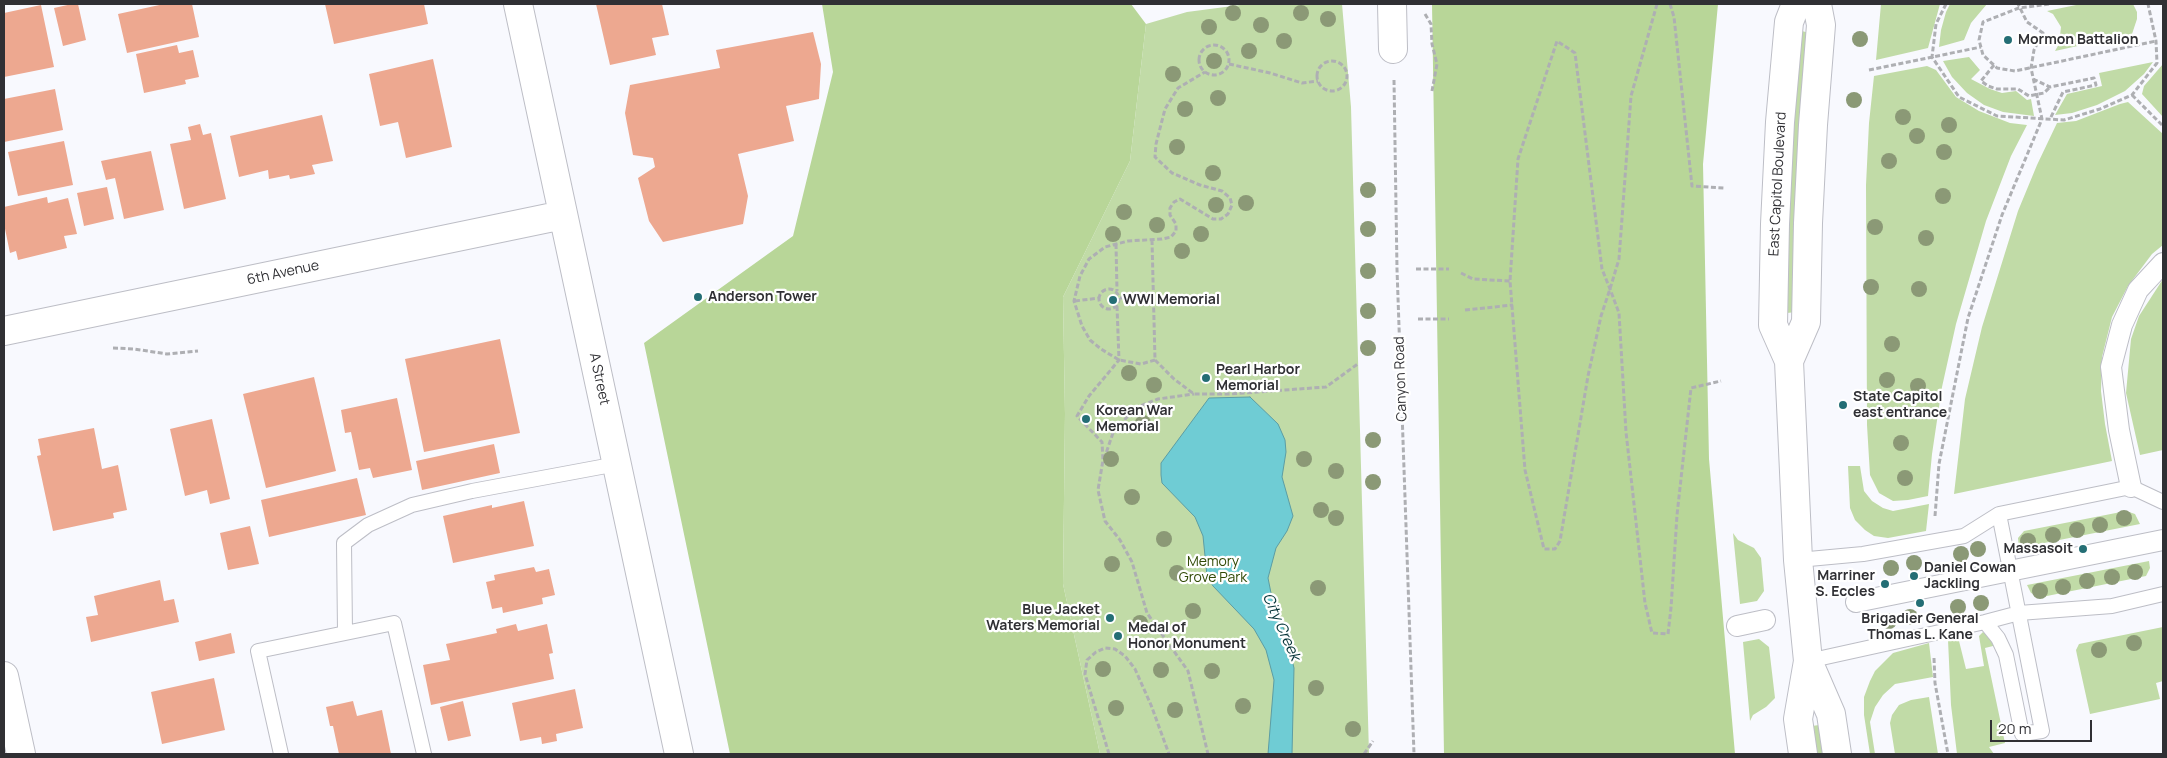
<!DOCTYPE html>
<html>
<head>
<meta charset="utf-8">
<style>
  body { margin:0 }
  #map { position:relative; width:2167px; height:758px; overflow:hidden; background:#f8f9fe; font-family:Manrope,sans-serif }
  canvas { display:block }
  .frame { position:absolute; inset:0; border:5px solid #303034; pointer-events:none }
  .scale { position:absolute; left:1990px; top:720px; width:102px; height:22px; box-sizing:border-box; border:2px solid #303034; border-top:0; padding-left:6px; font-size:15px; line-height:18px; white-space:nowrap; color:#303034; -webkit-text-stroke:4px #fff; paint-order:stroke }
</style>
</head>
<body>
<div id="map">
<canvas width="2167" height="758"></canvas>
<div class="frame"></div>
<div class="scale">20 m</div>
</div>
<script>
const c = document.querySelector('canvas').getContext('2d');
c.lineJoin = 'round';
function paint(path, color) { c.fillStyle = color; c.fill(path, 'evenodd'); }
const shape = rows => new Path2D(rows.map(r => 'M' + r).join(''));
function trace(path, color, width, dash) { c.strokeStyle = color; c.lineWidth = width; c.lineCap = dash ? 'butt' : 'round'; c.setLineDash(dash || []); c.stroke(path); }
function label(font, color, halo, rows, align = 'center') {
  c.font = font + ' Manrope,sans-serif'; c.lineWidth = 4.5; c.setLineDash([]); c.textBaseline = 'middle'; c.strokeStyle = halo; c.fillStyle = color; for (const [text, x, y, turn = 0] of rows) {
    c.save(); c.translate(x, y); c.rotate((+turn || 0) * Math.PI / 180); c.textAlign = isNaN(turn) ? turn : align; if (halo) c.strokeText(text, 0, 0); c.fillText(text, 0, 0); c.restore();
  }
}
paint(shape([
  [1248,4,1342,4,1351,107,1369,754,1100,754,1063,584,1065,414,1063,297,1130,161,1146,24,1187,12],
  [1881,4,1940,4,1928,48,1876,60],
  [1950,4,1987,4,1971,23,1964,40,1939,47,1941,30,1946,12],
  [2081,4,2133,4,2137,12,2137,19,2132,34,2055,51,2059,44,2061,27,2053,14,2047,11],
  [1802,31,1809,33,1796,312,1787,313,1790,168],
  [1969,57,1980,70,1971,79,1990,89,2002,93,2016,91,2027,100,2031,99,2034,116,2003,112,1984,105,1967,93,1952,77,1943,61],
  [2153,62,2144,74,2125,91,2097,105,2072,113,2055,115,2067,94,2102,86,2099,73],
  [2163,64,2163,117,2142,94,2144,86],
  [1927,66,1936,70,1956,97,1979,111,2010,123,2027,125,2011,156,1986,221,1956,324,1942,387,1932,454,1928,496,1908,500,1893,501,1879,493,1870,475,1867,425,1866,185,1869,123,1874,76],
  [2128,102,2163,134,2163,245,2152,254,2128,286,2112,317,2102,357,2101,391,2105,424,2112,461,1954,494,1965,399,1982,327,2018,211,2037,165,2057,123,2076,121,2120,104],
  [2163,279,2163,450,2140,455,2126,393,2131,339,2139,316],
  [1848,466,1860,466,1864,491,1872,501,1883,508,1893,511,1929,504,1926,531,1888,538,1874,536,1865,530,1855,520,1850,508],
  [2126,511,2135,514,2140,524,2019,548,2018,538,2024,531],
  [1733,533,1738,540,1754,548,1761,558,1764,591,1757,601,1740,604],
  [2149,561,2150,568,2146,576,2042,597,2031,593,2027,585],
  [2163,627,2163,681,2156,683,2160,699,2090,714,2077,655,2076,650,2079,644],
  [1983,632,1994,640,1997,645,1985,648,2005,743,1989,747,1994,754,1957,754,1951,705,1948,640,1954,639,1959,641,1966,669,1984,666,1979,636],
  [1759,639,1769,647,1775,698,1766,707,1753,715,1750,721,1743,642],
  [1929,643,1933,677,1895,684,1883,695,1875,707,1870,722,1875,754,1870,754,1864,715,1864,697,1870,681,1875,671,1893,653],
  [1929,697,1938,754,1895,754,1890,723,1892,715,1899,705,1911,700],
  [1819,725,1824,754,1815,754,1812,726]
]), '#c1dba7');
paint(shape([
  [822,4,1131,4,1146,24,1130,161,1063,297,1065,414,1063,584,1100,754,730,754,644,343,793,236,833,72],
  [1432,4,1718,4,1703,164,1709,459,1735,754,1444,754]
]), '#b8d698');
const water = shape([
  [1250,397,1278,424,1285,440,1286,452,1282,477,1293,516,1287,531,1276,548,1268,578,1273,603,1285,632,1294,668,1292,754,1268,754,1274,680,1266,650,1254,629,1213,586,1207,576,1203,536,1195,517,1162,483,1161,475,1161,463,1209,398,1250,397]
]);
paint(water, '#6fccd4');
trace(water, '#5c9da4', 1);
paint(shape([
  [72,4,78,4,86,40,63,46,54,8],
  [164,4,192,4,199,37,127,53,118,14],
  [325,4,424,4,428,24,334,44],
  [596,4,662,4,669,35,652,38,656,55,610,65],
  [41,5,54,67,4,77,4,13],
  [813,32,821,64,819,99,786,106,794,141,738,154,748,196,743,224,663,242,649,221,638,178,655,167,653,158,633,155,625,113,630,85,720,68,716,50],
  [177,45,179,53,193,50,199,77,185,80,186,84,144,93,136,54],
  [433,59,452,147,406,158,398,122,380,126,369,74],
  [55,89,63,130,4,142,4,99],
  [322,115,333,161,312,165,315,174,290,179,289,175,269,179,268,170,239,177,230,136],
  [200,124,203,135,211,133,226,199,184,209,170,144,191,140,188,127],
  [64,141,73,185,18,196,8,152],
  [151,151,164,210,124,219,115,178,106,180,101,161],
  [107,187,114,219,84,226,77,193],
  [47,197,48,203,68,198,77,234,64,236,67,248,18,260,16,251,10,253,4,224,4,207],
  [500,339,520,433,424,452,405,359],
  [314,377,336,471,266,488,243,394],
  [397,398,412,470,373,478,370,468,359,470,351,432,345,433,341,410],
  [212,419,230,499,210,504,207,490,185,496,170,429],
  [94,428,102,469,118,465,127,510,113,513,114,518,53,531,37,456,41,455,38,439],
  [494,444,500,473,422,490,416,461],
  [357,478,366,515,269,537,261,500],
  [524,501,534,546,453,563,443,516,492,505,492,508],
  [250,526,259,564,228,570,220,533],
  [534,567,536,572,549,569,555,595,542,598,543,604,503,613,502,607,492,609,486,582,495,580,494,575],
  [160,580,164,601,174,599,179,622,91,642,86,617,98,615,94,596],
  [516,624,518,631,547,624,553,653,549,654,554,679,431,705,423,665,450,660,446,644,497,633,496,629],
  [231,633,235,653,199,661,195,642],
  [214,678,225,730,162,744,151,692],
  [575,689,583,728,556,734,557,741,542,744,541,737,520,741,512,703],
  [353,701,357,716,382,710,391,754,339,754,333,726,330,726,326,707],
  [463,701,471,736,448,741,440,707]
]), '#eda890');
const service = shape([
  [1798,560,1863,554,1964,536,1999,514,2131,487,2163,502],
  [1985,622,1998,638,2006,655,2022,734,2042,731,1999,514],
  [345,632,344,543,368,525,412,505,472,491,617,464],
  [1808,661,1985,622,2019,613,2112,606,2163,594],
  [281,754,258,651,394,623,424,754]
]);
const pedestrian = shape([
  [2131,487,2119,430,2111,367,2122,325,2138,290,2163,263],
  [1856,602,2163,540],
  [1737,626,1765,620]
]);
const minor = shape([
  [518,4,679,754],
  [1392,4,1393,49],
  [4,331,563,215]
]);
const tertiary = shape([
  [1796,4,1789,22,1780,122,1775,224,1773,325,1789,361,1798,560,1808,661,1798,719,1803,754],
  [1789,361,1806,322,1808,223,1813,125,1821,25,1817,4],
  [1808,661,1831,714,1837,754],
  [4,676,21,754]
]);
trace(service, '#bdbec6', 16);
trace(pedestrian, '#bdbec6', 22);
trace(minor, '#bdbec6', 30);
trace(tertiary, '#bdbec6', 30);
trace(shape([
  [1657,4,1631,96,1619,259,1610,289,1601,316,1588,376,1560,541,1555,549,1544,549,1525,470,1510,281,1518,159,1557,41,1575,53,1602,269,1610,289,1619,313,1626,432,1645,603,1652,633,1668,634,1671,608,1677,515,1691,388,1721,381],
  [1670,4,1674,17,1692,186,1724,188],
  [1946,4,1936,24,1932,57,1959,97,1997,116,2064,120,2100,109,2132,95,2157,63,2156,41,2148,4],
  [2049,4,2019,8,1983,22,1979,40,1983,55,1997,68,2015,71,2156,41],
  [1425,14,1431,24,1432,44,1437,64,1432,91],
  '1199 60a15 15 0 1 1 30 0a15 15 0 1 1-30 0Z',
  '1317 76a15 15 0 1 1 30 0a15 15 0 1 1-30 0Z',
  [1229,64,1270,73,1302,83,1318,81],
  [1994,65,1981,81,1988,86,1997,89,2018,89,2029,96,2044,93,2050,87],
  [1869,70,1981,47],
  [2033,79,2050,87,2094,78,2096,85,2063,92,2050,119],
  [1394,80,1397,269,1414,754],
  [2132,95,2163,126],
  [1152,240,1155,360,1174,379,1194,394,1230,394,1326,387,1359,363],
  [1116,244,1117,291],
  [1416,269,1449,269],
  [1461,273,1473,279,1510,281],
  '1099 299a10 10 0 1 1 20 0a10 10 0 1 1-20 0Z',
  [1120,298,1153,297],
  [1075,301,1099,298],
  [1117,306,1119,360,1089,396,1077,416,1102,442,1103,460,1098,490,1105,521,1120,540,1132,562,1147,613,1188,671,1208,754],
  [1465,310,1513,305],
  [1418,319,1449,319],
  [113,348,134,349,167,354,198,351],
  [1155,360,1141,364,1119,360,1101,349,1090,340,1082,326,1074,301,1080,276,1089,259,1105,247,1128,241,1162,239,1171,237,1176,231,1176,224,1170,215,1170,208,1174,202,1180,199,1213,219,1221,219,1228,214,1232,205,1230,198,1222,191,1200,185,1172,173,1155,157,1156,144,1165,109,1178,88,1205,72],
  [1104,459,1113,433,1135,408,1158,399,1194,394],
  [1935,516,1939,464,1968,318,2002,215,2042,119,2031,68,2034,50,2043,33,2027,22,2018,4],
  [1934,658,1935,683,1948,754],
  [1109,754,1085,674,1087,660,1096,652,1105,648,1115,649,1125,656,1135,669,1151,705,1169,754],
  [1364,754,1373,741]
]), '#aeafb3', 3, [5, 2.5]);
trace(service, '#fff', 14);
trace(pedestrian, '#fff', 20);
trace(minor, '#fff', 28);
trace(tertiary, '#fff', 28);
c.fillStyle = '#8b9976';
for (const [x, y] of [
  [1233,13],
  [1301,13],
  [1328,19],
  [1261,25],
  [1209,27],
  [1860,39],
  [1284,41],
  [1249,51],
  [1214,61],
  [1173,74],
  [1218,98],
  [1854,100],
  [1185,109],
  [1903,117],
  [1949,125],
  [1917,136],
  [1177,147],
  [1944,152],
  [1889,161],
  [1213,173],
  [1368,190],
  [1943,196],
  [1246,203],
  [1216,205],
  [1124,212],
  [1157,225],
  [1875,227],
  [1368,229],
  [1113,234],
  [1201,234],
  [1926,238],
  [1182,251],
  [1368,271],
  [1871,287],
  [1919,289],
  [1368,311],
  [1892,344],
  [1368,348],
  [1129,373],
  [1887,380],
  [1154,385],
  [1918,386],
  [1143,423],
  [1373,440],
  [1901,443],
  [1111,459],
  [1304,459],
  [1336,471],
  [1905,478],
  [1373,482],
  [1132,497],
  [1321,510],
  [1336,518],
  [2124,518],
  [2100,525],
  [2077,530],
  [2053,535],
  [1164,539],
  [2028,541],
  [1978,549],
  [1961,554],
  [1914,563],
  [1112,564],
  [1891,568],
  [2135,572],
  [1177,573],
  [2112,577],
  [2087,581],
  [2063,587],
  [1318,588],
  [2040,591],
  [1981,603],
  [1958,607],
  [1193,611],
  [1910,617],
  [1889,621],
  [1140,623],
  [2134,643],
  [2099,650],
  [1103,669],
  [1161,670],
  [1212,671],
  [1316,688],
  [1243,706],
  [1116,708],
  [1175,710],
  [1353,729]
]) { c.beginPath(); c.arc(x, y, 8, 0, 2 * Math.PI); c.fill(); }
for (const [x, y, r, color] of [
  [2008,40,5,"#246e75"],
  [698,297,5,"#246e75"],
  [1113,300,5,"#246e75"],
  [1206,378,5,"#246e75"],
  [1843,405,5,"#246e75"],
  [1086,419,5,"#246e75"],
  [2083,549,5,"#246e75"],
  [1914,576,5,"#246e75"],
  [1885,584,5,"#246e75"],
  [1920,603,5,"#246e75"],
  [1110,618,5,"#246e75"],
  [1118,636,5,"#246e75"]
]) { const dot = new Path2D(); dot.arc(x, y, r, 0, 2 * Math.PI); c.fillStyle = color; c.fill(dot); trace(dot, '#fff', 2); }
label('bold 14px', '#303034', '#fff', [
  ["Mormon Battalion",2018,40],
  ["Anderson Tower",708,297],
  ["WWI Memorial",1123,300],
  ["Pearl Harbor",1216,370],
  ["Memorial",1216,386],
  ["State Capitol",1853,397],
  ["east entrance",1853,413],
  ["Korean War",1096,411],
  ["Memorial",1096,427],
  ["Massasoit",2073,549,"right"],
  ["Daniel Cowan",1924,568],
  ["Jackling",1924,584],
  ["Marriner",1875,576,"right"],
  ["S. Eccles",1875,592,"right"],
  ["Blue Jacket",1100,610,"right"],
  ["Waters Memorial",1100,626,"right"],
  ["Brigadier General",1920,619,"center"],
  ["Thomas L. Kane",1920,635,"center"],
  ["Medal of",1128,628],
  ["Honor Monument",1128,644]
], 'left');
label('14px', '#303034', '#fff', [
  ["East Capitol Boulevard",1778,184,-87],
  ["6th Avenue",283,273,-12],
  ["A Street",599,379,78],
  ["Canyon Road",1401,379,-92]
]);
label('14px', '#314a06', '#fff', [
  ["Memory",1213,562],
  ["Grove Park",1213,578]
]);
label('italic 15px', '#043337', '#fff', [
  ["City Creek",1281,627,66]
]);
</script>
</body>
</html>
